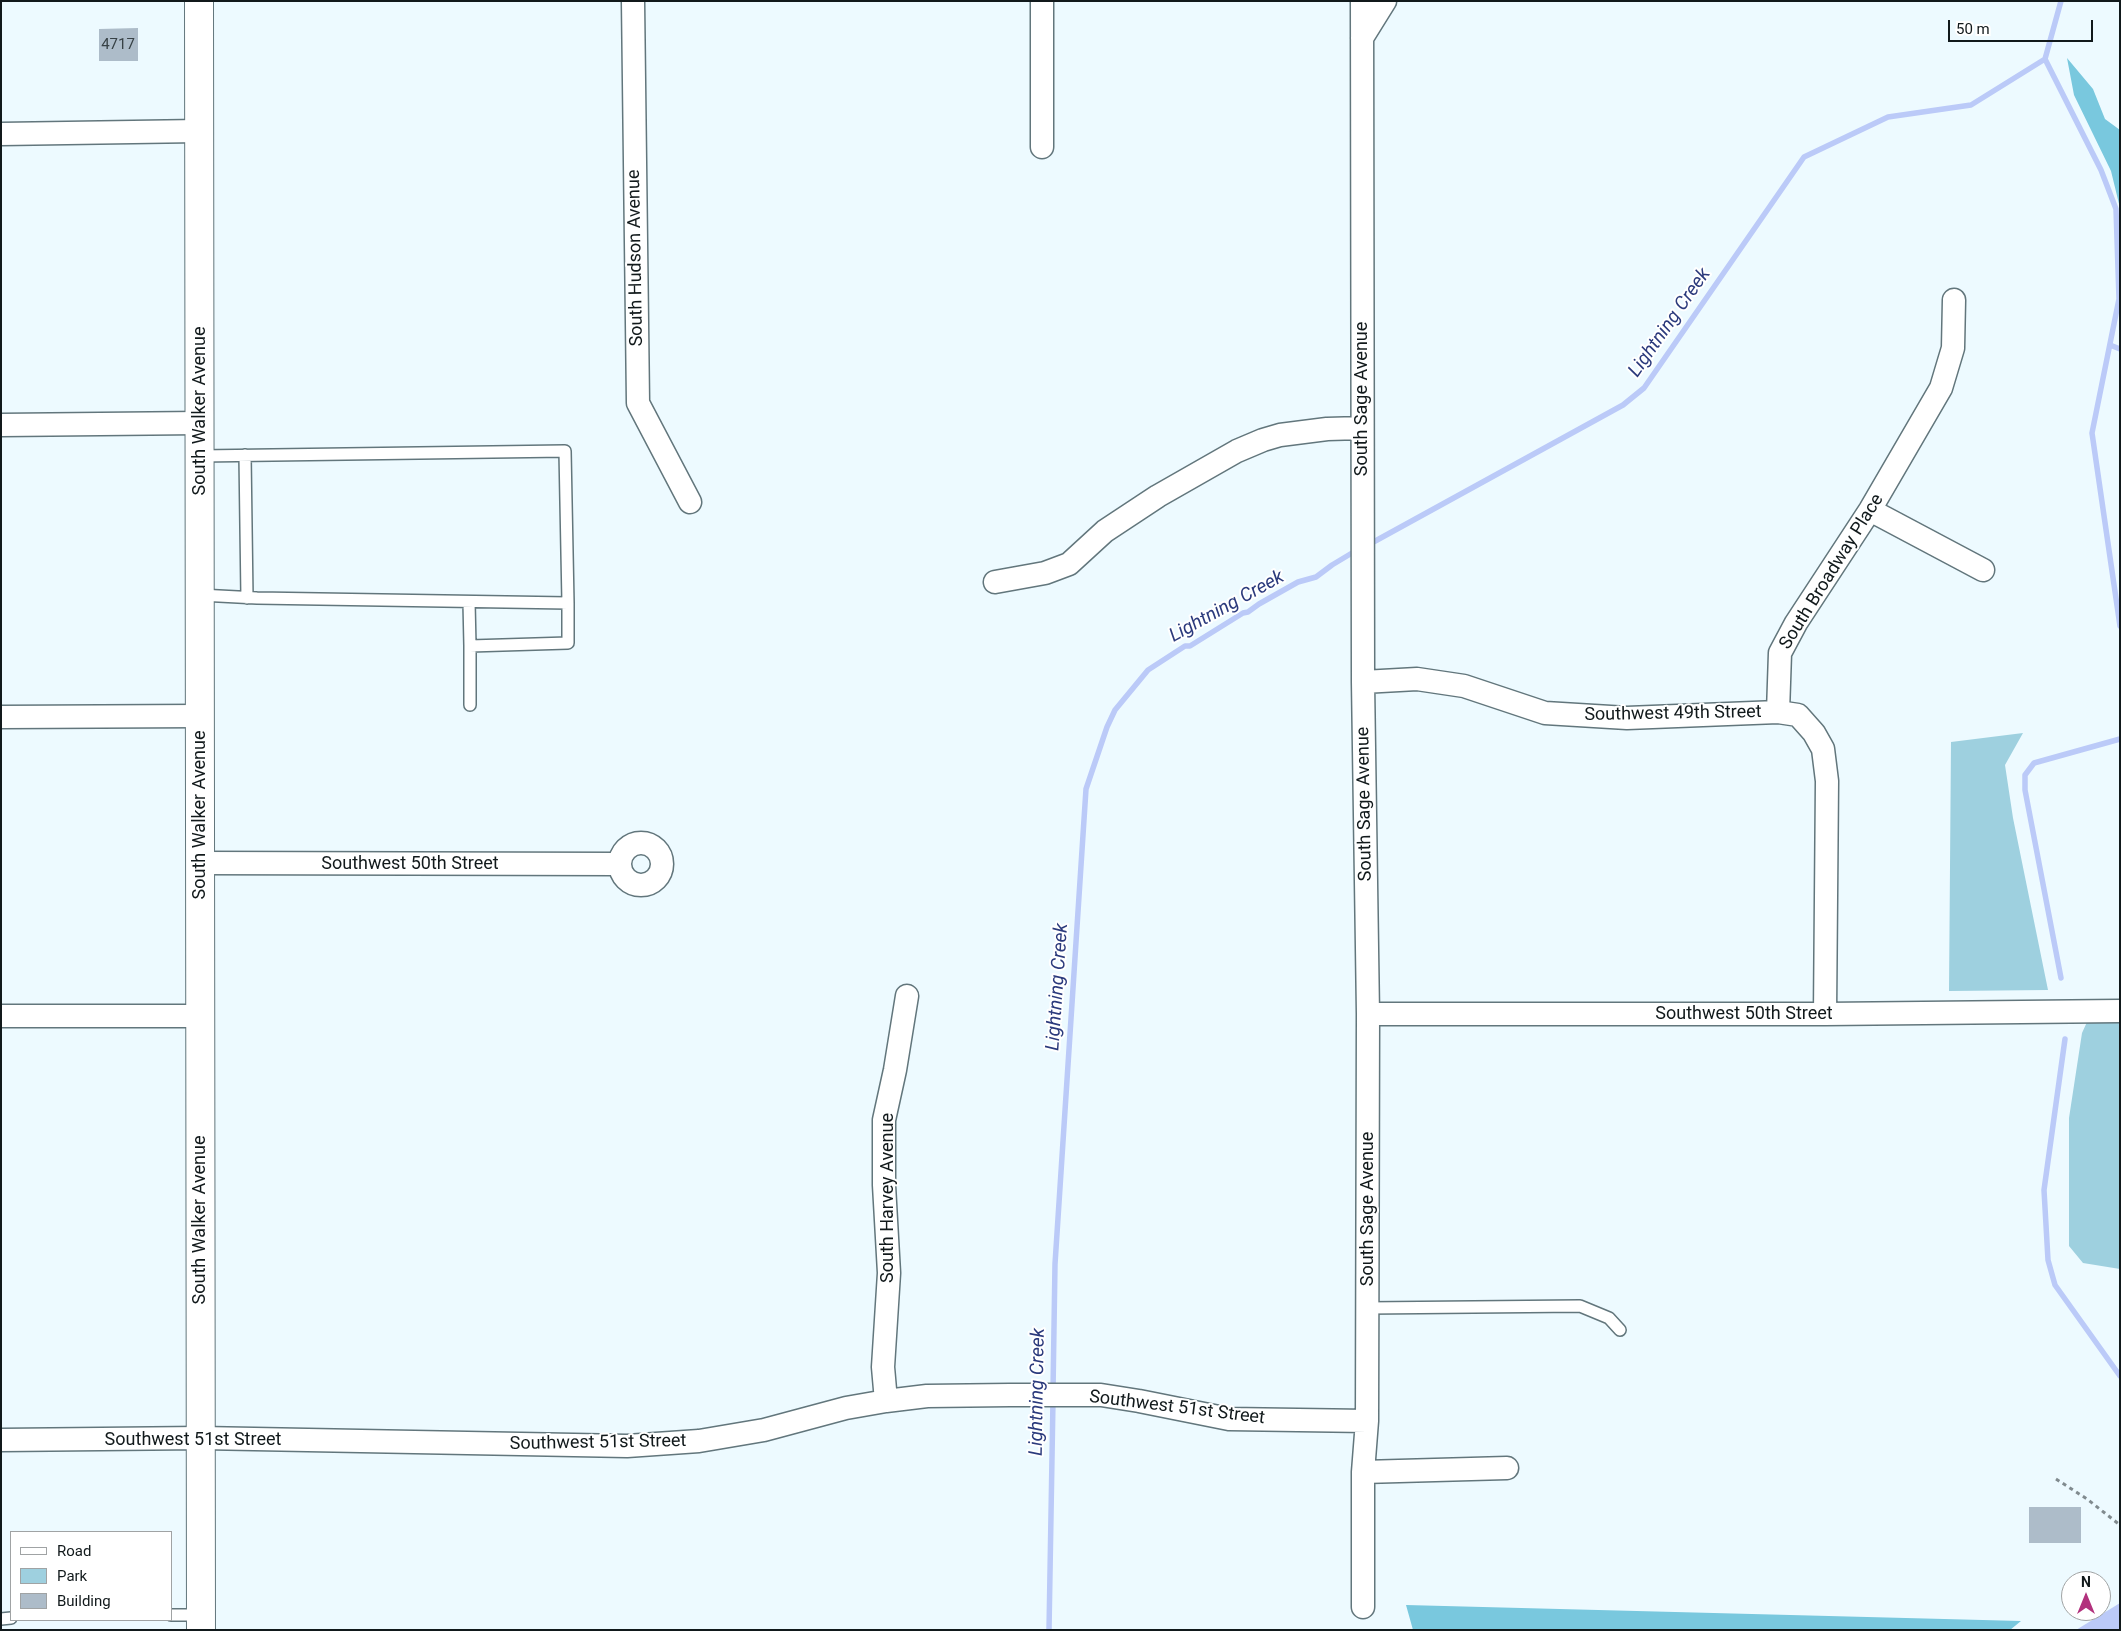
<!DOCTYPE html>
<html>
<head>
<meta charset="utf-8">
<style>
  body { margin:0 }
  #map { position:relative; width:2121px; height:1631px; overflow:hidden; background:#edfaff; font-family:Roboto,sans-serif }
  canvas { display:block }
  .frame { position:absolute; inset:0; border:2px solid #11191b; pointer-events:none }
  .legend { position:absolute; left:10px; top:1531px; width:162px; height:90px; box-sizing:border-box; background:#fff; border:1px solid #a0a3a4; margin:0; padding:6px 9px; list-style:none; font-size:15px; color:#11191b }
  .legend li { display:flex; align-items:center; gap:10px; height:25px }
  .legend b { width:25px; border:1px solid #a0a3a4 }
  .north { position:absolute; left:2061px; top:1571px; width:50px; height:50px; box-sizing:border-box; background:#fff; border:1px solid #a0a3a4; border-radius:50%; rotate:0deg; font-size:14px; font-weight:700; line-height:20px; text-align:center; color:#11191b }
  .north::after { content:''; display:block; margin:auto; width:18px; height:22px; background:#b2317d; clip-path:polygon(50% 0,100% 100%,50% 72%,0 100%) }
  .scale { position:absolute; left:1948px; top:20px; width:145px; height:22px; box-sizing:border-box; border:2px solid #11191b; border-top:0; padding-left:6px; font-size:15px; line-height:18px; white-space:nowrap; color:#11191b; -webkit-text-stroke:4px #fff; paint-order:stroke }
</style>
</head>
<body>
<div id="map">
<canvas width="2121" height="1631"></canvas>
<div class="frame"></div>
<ul class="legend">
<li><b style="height:6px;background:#fff"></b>Road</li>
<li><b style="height:14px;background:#9ed0df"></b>Park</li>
<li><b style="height:14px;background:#adbcc9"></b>Building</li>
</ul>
<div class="north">N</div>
<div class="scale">50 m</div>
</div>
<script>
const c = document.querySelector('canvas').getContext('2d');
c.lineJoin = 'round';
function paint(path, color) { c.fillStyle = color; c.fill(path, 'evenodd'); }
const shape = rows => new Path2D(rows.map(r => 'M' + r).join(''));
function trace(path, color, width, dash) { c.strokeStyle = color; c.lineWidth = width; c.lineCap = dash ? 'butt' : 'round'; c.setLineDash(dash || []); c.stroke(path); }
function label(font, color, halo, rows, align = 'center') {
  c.font = font + ' Roboto,sans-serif'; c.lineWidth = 4; c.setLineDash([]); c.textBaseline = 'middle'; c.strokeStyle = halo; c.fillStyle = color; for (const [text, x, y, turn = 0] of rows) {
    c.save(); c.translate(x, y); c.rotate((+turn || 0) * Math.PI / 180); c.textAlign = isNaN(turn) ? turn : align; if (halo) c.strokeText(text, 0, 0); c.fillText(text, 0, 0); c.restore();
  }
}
paint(shape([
  [2023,733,2005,765,2013,818,2048,990,1949,991,1951,742],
  [2087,1022,2120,1022,2120,1269,2083,1263,2069,1246,2069,1118,2082,1033]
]), '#9ed0df');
paint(shape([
  [2067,58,2093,89,2105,119,2120,130,2120,208,2111,171,2074,95],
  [1406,1605,2021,1621,2010,1630,1413,1630]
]), '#79c8de');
paint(shape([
  [2120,1603,2120,1630,2076,1630]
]), '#bbcaf8');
trace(shape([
  [2045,59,2101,170,2116,209,2119,299,2092,433,2120,626],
  [2110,345,2120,349],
  [1368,545,1623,405,1644,388,1804,157,1888,117,1971,105,2045,59,2061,1],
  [2061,978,2025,790,2025,775,2034,763,2120,739],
  [2065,1039,2044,1190,2048,1260,2055,1285,2120,1376],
  [1053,1391,1055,1264,1086,789,1107,727,1115,710,1148,670,1185,646,1190,646,1243,613,1248,612,1259,604,1298,582,1316,577,1332,565,1357,550],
  [1049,1630,1053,1400]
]), '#bbcaf8', 5.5);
paint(shape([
  [138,28,138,61,99,61,99,29],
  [2029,1507,2081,1507,2081,1543,2029,1543]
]), '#adbcc9');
const lane = shape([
  [245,455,247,598],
  [200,595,257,598,568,603,565,451,200,456],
  [469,602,470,646,568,643,568,603],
  [470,705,470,646],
  [1367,1308,1580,1306,1609,1318,1620,1330],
  [171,1615,201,1615],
  [1,1619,11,1618]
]);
const street = shape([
  [633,1,638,403,690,502],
  [1042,1,1042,147],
  [1362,1,1363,682,1368,1014,1367,1421,1363,1472,1363,1607],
  [1362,38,1385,1],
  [1,134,199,131],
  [1,425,200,423],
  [1870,510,1983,570],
  [995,582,1045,573,1069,564,1105,531,1158,496,1237,451,1263,440,1280,435,1327,429,1362,428],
  [1363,682,1417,679,1464,686,1545,713,1627,718,1778,712,1798,715,1814,733,1823,749,1827,781,1825,1014],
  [1778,712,1780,653,1796,623,1870,510,1941,388,1953,348,1954,300],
  [1,717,200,716],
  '620 864a21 21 0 1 1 42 0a21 21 0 1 1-42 0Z',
  [199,863,620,864],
  [1368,1014,1825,1014,2120,1011],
  [1,1016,200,1016],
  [886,1401,883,1367,889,1273,884,1185,884,1120,895,1070,907,996],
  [1,1440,201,1438,627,1446,699,1441,764,1430,846,1408,886,1401,927,1396,1010,1395,1101,1395,1139,1401,1229,1419,1367,1421],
  [1363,1472,1507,1468]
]);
const secondary = shape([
  [199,1,201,1630]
]);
trace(lane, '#62767c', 14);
trace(street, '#62767c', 25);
trace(secondary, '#62767c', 30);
trace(shape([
  [2056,1479,2087,1499,2120,1525]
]), '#818b8f', 3, [4, 4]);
trace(lane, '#fff', 11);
trace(street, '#fff', 22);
trace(secondary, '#fff', 28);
label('15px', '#384246', null, [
  ["4717",118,45]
]);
label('18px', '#11191b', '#fff', [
  ["South Hudson Avenue",636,258,-91],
  ["South Sage Avenue",1362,399,-90],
  ["South Walker Avenue",200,411,-90],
  ["South Broadway Place",1832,572,-58],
  ["Southwest 49th Street",1673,714,-1],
  ["South Sage Avenue",1365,804,-91],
  ["South Walker Avenue",200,815,-90],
  ["Southwest 50th Street",410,864],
  ["Southwest 50th Street",1744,1014],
  ["South Harvey Avenue",888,1198,-90],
  ["South Sage Avenue",1368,1209,-90],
  ["South Walker Avenue",200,1220,-90],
  ["Southwest 51st Street",1177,1408,7],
  ["Southwest 51st Street",193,1440],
  ["Southwest 51st Street",598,1443,-1]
]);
label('italic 19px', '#2b3a7c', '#fff', [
  ["Lightning Creek",1670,323,-55],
  ["Lightning Creek",1227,607,-29],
  ["Lightning Creek",1058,987,-86],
  ["Lightning Creek",1038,1392,-89]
]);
</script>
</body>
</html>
